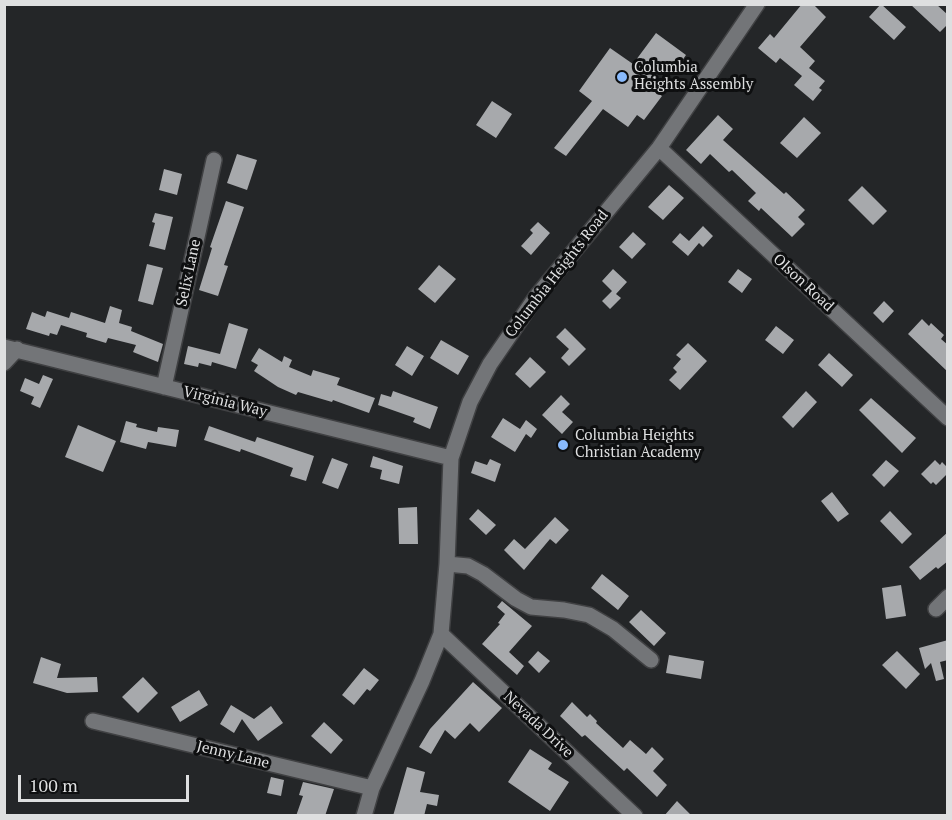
<!DOCTYPE html>
<html>
<head>
<meta charset="utf-8">
<style>
  body { margin:0 }
  #map { position:relative; width:952px; height:820px; overflow:hidden; background:#242628; font-family:"PT Serif",serif }
  canvas { display:block }
  .frame { position:absolute; inset:0; border:6px solid #dedfe0; pointer-events:none }
  .scale { position:absolute; left:18px; top:775px; width:171px; height:27px; box-sizing:border-box; border:3px solid #dedfe0; border-top:0; padding-left:8px; font-size:18px; line-height:21px; white-space:nowrap; color:#dedfe0; -webkit-text-stroke:4px #0e0f10; paint-order:stroke }
</style>
</head>
<body>
<div id="map">
<canvas width="952" height="820"></canvas>
<div class="frame"></div>
<div class="scale">100 m</div>
</div>
<script>
const c = document.querySelector('canvas').getContext('2d');
c.lineJoin = 'round';
function paint(path, color) { c.fillStyle = color; c.fill(path, 'evenodd'); }
const shape = rows => new Path2D(rows.map(r => 'M' + r).join(''));
function trace(path, color, width, dash) { c.strokeStyle = color; c.lineWidth = width; c.lineCap = dash ? 'butt' : 'round'; c.setLineDash(dash || []); c.stroke(path); }
function label(font, color, halo, rows, align = 'center') {
  c.font = font + ' "PT Serif",serif'; c.lineWidth = 6; c.setLineDash([]); c.textBaseline = 'middle'; c.strokeStyle = halo; c.fillStyle = color; for (const [text, x, y, turn = 0] of rows) {
    c.save(); c.translate(x, y); c.rotate((+turn || 0) * Math.PI / 180); c.textAlign = isNaN(turn) ? turn : align; if (halo) c.strokeText(text, 0, 0); c.fillText(text, 0, 0); c.restore();
  }
}
paint(shape([
  [802,4,813,4,826,17,800,47,815,61,809,68,825,81,819,88,822,90,813,101,794,85,802,76,780,58,776,63,758,48,770,34,774,38],
  [881,4,906,27,894,40,869,17],
  [910,4,936,4,948,15,948,24,940,32],
  [656,33,686,55,677,68,667,61,649,86,662,96,644,120,637,115,628,127,603,109,566,156,554,148,592,101,579,91,610,48,633,64],
  [492,101,512,114,496,138,476,125],
  [718,115,733,129,723,140,784,194,786,192,805,210,798,217,805,224,792,237,761,208,759,211,748,201,756,193,732,170,729,172,710,154,701,164,686,150],
  [804,117,821,133,797,158,780,143],
  [237,154,257,160,247,190,227,183],
  [164,169,182,174,177,195,159,190],
  [669,185,684,198,663,220,648,207],
  [862,186,887,211,873,225,848,200],
  [226,201,244,207,224,265,228,266,218,296,199,290,212,248,210,247],
  [155,213,173,217,165,250,149,246,155,223,152,222],
  [538,222,550,233,531,255,521,246,533,233,530,230],
  [703,226,713,236,703,247,699,243,688,256,672,242,680,233,689,241],
  [633,232,646,244,632,259,619,247],
  [147,264,163,268,153,305,138,301],
  [439,265,456,279,435,303,418,289],
  [613,269,627,282,616,294,621,298,610,309,602,301,612,291,602,281],
  [738,269,752,279,742,293,728,282],
  [884,301,894,311,883,323,873,313],
  [110,306,122,310,119,323,132,327,131,331,163,344,158,362,133,352,136,345,108,338,106,343,86,337,87,333,61,325,57,335,50,333,49,336,26,329,32,312,45,317,47,311,69,318,71,312,105,323],
  [922,319,929,326,931,323,944,335,941,339,948,345,948,372,908,334],
  [229,323,248,329,236,369,212,362,211,366,199,363,198,367,184,364,188,346,220,354],
  [776,326,794,340,783,354,765,340],
  [565,328,586,349,569,366,561,358,569,349,556,337],
  [441,340,469,356,458,375,430,358],
  [688,343,707,361,680,390,669,380,677,372,673,368,681,359,676,355],
  [407,346,424,356,412,376,395,365],
  [259,348,282,362,284,356,292,360,289,367,311,376,313,370,340,378,337,385,375,398,369,413,333,400,332,402,298,392,296,395,278,387,254,371,258,365,251,361],
  [829,353,853,375,842,387,818,365],
  [530,357,546,372,530,388,515,374],
  [43,375,53,379,40,408,31,404,34,397,20,391,25,378,39,384],
  [393,391,438,407,430,429,413,422,415,418,378,405,381,394,391,397],
  [806,391,817,402,793,428,782,417],
  [561,395,570,404,562,412,573,422,562,434,542,415],
  [871,398,916,438,902,453,859,410],
  [503,418,520,429,526,420,537,429,531,438,526,434,515,452,491,437],
  [126,421,137,424,136,427,157,432,158,427,179,430,176,447,148,442,146,449,120,442],
  [78,425,116,441,103,472,65,457],
  [209,426,255,442,257,437,314,456,306,481,290,476,293,468,241,449,240,452,204,440],
  [373,456,403,466,399,484,380,479,382,470,370,467],
  [332,458,348,464,338,489,322,483],
  [490,459,501,464,495,482,471,473,475,461,487,465],
  [886,460,899,471,884,487,872,475],
  [935,460,940,465,942,462,948,468,948,473,936,485,933,482,931,484,921,474],
  [832,492,849,514,838,522,821,501],
  [417,507,418,544,399,544,398,508],
  [478,509,496,525,486,535,469,519],
  [890,511,912,534,902,544,880,521],
  [555,517,569,530,556,544,550,539,524,570,504,550,514,539,525,549],
  [948,532,948,561,938,569,936,567,920,580,909,567],
  [602,574,629,596,618,610,591,588],
  [901,585,906,616,886,619,882,588],
  [502,601,532,626,509,652,524,666,517,675,482,644,500,624,498,623,505,614,497,607],
  [641,610,666,633,654,646,629,622],
  [948,640,948,660,940,662,944,679,936,681,931,663,925,669,919,648],
  [538,651,550,661,539,673,528,662],
  [897,651,920,674,906,689,882,665],
  [669,655,704,661,701,679,666,673],
  [41,657,61,664,57,678,97,677,98,692,67,693,33,683],
  [364,668,379,680,370,691,367,689,354,705,342,695],
  [143,677,158,693,138,713,122,697],
  [473,682,502,708,479,732,470,723,455,739,445,730,431,754,419,747,430,729],
  [199,690,208,705,180,722,171,707],
  [572,702,587,717,590,714,597,721,596,723,623,748,630,740,646,754,652,747,664,759,653,771,667,785,657,797,627,768,624,771,585,735,582,737,560,716],
  [231,705,254,719,271,706,283,723,258,741,242,719,234,733,220,724],
  [324,722,343,740,331,754,311,736],
  [530,749,552,763,548,769,569,782,550,811,508,782],
  [407,767,425,772,420,792,439,795,437,806,427,804,424,816,393,816],
  [271,777,284,780,281,796,267,793],
  [303,782,334,789,325,816,296,816,303,796,299,795],
  [677,801,692,816,664,816]
]), '#a7a9ac');
const minor = shape([
  [659,148,948,418],
  [4,347,451,458],
  [4,363,17,349],
  [164,387,214,160],
  [447,564,468,566,483,574,516,599,531,607,564,610,589,615,613,629,651,660],
  [936,609,948,597],
  [441,634,635,816],
  [93,721,372,788],
  [364,816,372,788,422,681,441,634,447,564,451,458,470,402,490,364,536,297,659,148,757,4]
]);
trace(minor, '#404143', 18);
trace(minor, '#737578', 15);
for (const [x, y, r, color] of [
  [622,77,6,"#89bafc"],
  [563,445,6,"#89bafc"]
]) { const dot = new Path2D(); dot.arc(x, y, r, 0, 2 * Math.PI); c.fillStyle = color; c.fill(dot); trace(dot, '#0e0f10', 2); }
label('15px', '#dedfe0', '#0e0f10', [
  ["Columbia",634,68],
  ["Heights Assembly",634,85],
  ["Columbia Heights",575,436],
  ["Christian Academy",575,453]
], 'left');
label('15px', '#dedfe0', '#0e0f10', [
  ["Selix Lane",189,273,-78],
  ["Columbia Heights Road",557,274,-52],
  ["Olson Road",803,283,43],
  ["Virginia Way",225,402,14],
  ["Nevada Drive",538,725,43],
  ["Jenny Lane",233,755,14]
]);
</script>
</body>
</html>
